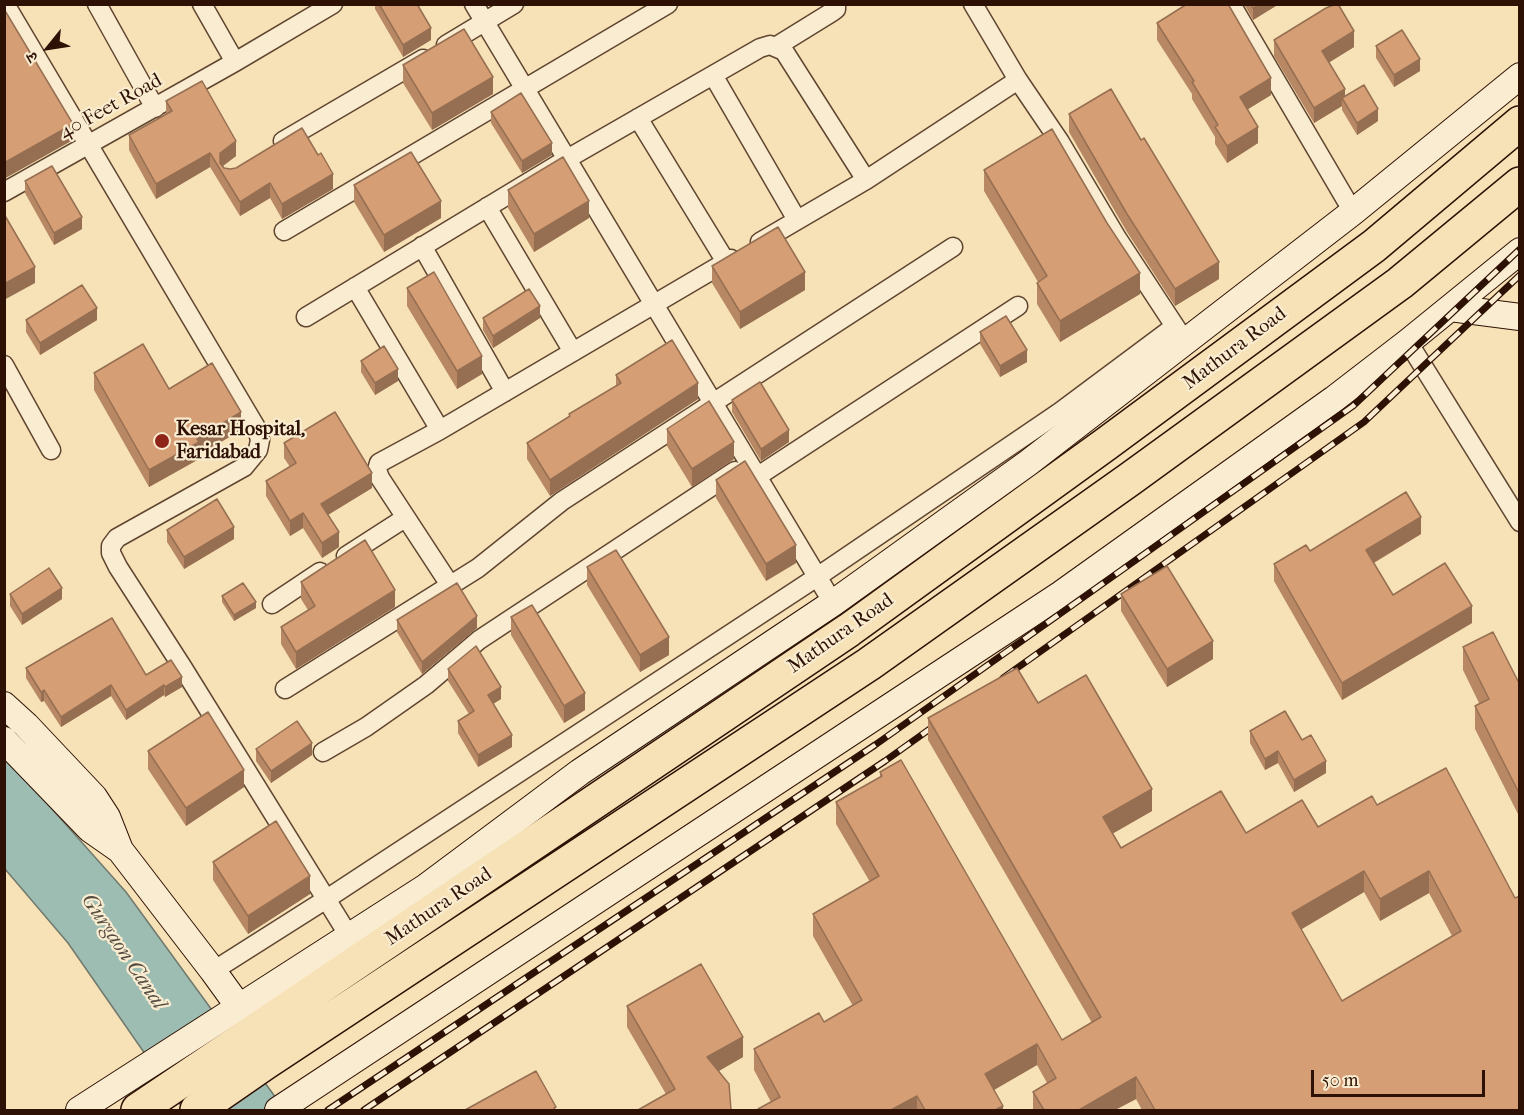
<!DOCTYPE html>
<html>
<head>
<meta charset="utf-8">
<style>
  body { margin:0 }
  #map { position:relative; width:1524px; height:1115px; overflow:hidden; background:#f6e2b6; font-family:"IM FELL French Canon","Noto Serif Devanagari",serif }
  canvas { display:block }
  .frame { position:absolute; inset:0; border:6px solid #2e1105; pointer-events:none }
  .north { position:absolute; left:18px; top:18px; width:60px; height:60px; -webkit-text-stroke:4px #f9ecd0; paint-order:stroke; rotate:240deg; font-size:16px; font-weight:700; line-height:24px; text-align:center; color:#2e1105 }
  .north::after { content:''; display:block; margin:auto; width:21px; height:27px; background:#2e1105; clip-path:polygon(50% 0,100% 100%,50% 72%,0 100%) }
  .scale { position:absolute; left:1311px; top:1070px; width:174px; height:27px; box-sizing:border-box; border:3px solid #2e1105; border-top:0; padding-left:8px; font-size:18px; line-height:21px; white-space:nowrap; color:#2e1105; -webkit-text-stroke:4px #f9ecd0; paint-order:stroke }
</style>
</head>
<body>
<div id="map">
<canvas width="1524" height="1115"></canvas>
<div class="frame"></div>
<div class="north">उ</div>
<div class="scale">50 m</div>
</div>
<script>
const c = document.querySelector('canvas').getContext('2d');
c.lineJoin = 'round';
function paint(path, color) { c.fillStyle = color; c.fill(path, 'evenodd'); }
const shape = rows => new Path2D(rows.map(r => 'M' + r).join(''));
function trace(path, color, width, dash) { c.strokeStyle = color; c.lineWidth = width; c.lineCap = dash ? 'butt' : 'round'; c.setLineDash(dash || []); c.stroke(path); }
function label(font, color, halo, rows, align = 'center') {
  c.font = font + ' "IM FELL French Canon",serif'; c.lineWidth = 4.5; c.setLineDash([]); c.textBaseline = 'middle'; c.strokeStyle = halo; c.fillStyle = color; for (const [text, x, y, turn = 0] of rows) {
    c.save(); c.translate(x, y); c.rotate((+turn || 0) * Math.PI / 180); c.textAlign = isNaN(turn) ? turn : align; if (halo) c.strokeText(text, 0, 0); c.fillText(text, 0, 0); c.restore();
  }
}
const water = shape([
  [4,755,126,892,284,1109,282,1110,184,1110,68,943,5,869,4,755]
]);
paint(water, '#9dbdb2');
trace(water, '#71786d', 1.5);
const street = shape([
  [5,4,257,429,260,440,258,450,244,467,117,538,111,546,111,553,118,567,183,668,349,936],
  [97,4,155,108],
  [202,4,235,62],
  [474,4,833,603],
  [973,4,1018,80,1060,142,1117,238,1182,337],
  [1231,4,1353,212],
  [446,45,514,4],
  [777,46,832,12,836,9,836,4],
  [713,75,797,220],
  [638,118,726,262],
  [283,141,423,59],
  [4,192,235,62,333,4],
  [487,207,573,352],
  [284,231,668,4],
  [760,242,866,180,1018,80],
  [422,246,505,392],
  [355,287,440,430],
  [306,317,567,159,760,48,770,45,784,51,866,180],
  [1408,342,1520,522],
  [4,365,51,450],
  [758,476,1018,306],
  [346,556,405,518],
  [450,585,380,478,377,470,379,463,440,430,731,259],
  [272,604,320,572],
  [285,689,478,568,562,501,953,247],
  [323,752,366,727,426,685,479,640,735,471],
  [213,971,325,900,817,577,1060,412,1174,327]
]);
const secondary = shape([
  [1450,308,1520,317],
  [4,705,26,725,94,797,107,817,120,850,213,971,239,1007],
  [4,740,90,829,120,850],
  [79,1110,426,887,580,772,833,603,1028,463,1353,212,1520,76],
  [278,1110,1061,594,1334,399,1408,342,1520,251]
]);
const highway = shape([
  [138,1110,849,630,1106,444,1374,246,1520,123],
  [197,1110,265,1063,869,664,1130,479,1400,283,1520,184]
]);
trace(street, '#604531', 21);
trace(secondary, '#2e1105', 28);
trace(highway, '#2e1105', 36);
trace(street, '#f9ecd0', 18);
trace(secondary, '#f9ecd0', 26);
trace(highway, '#f6e2b6', 33);
const rail = shape([
  [1003,678,1364,422,1520,275],
  [328,1110,875,745,1353,406,1520,249],
  [364,1110,885,761,941,721]
]);
trace(rail, '#2e1105', 7);
trace(rail, '#f9ecd0', 4.5, [14]);
paint(shape([
  [375,4,417,4,431,40,403,57,375,9],
  [1244,4,1279,4,1253,20],
  [1157,23,1271,95,1248,109,1258,143,1227,163,1215,144,1215,137,1192,99,1192,94,1157,40],
  [1274,40,1354,47,1329,62,1345,96,1378,121,1357,135,1342,110,1342,106,1314,123,1274,56],
  [1376,46,1420,71,1394,87,1376,58],
  [403,65,493,94,432,130,403,83],
  [166,101,236,156,223,166,224,168,333,189,282,219,270,198,240,216,210,167,156,199,129,150,129,135,166,114],
  [491,112,552,155,522,173,491,123],
  [1069,114,1219,279,1175,306,1127,232,1069,132],
  [984,170,1140,294,1060,342,1037,304,1037,283,1038,282,984,191],
  [25,181,82,229,54,245,25,193],
  [354,185,441,218,384,252,354,202],
  [508,190,589,218,534,252,508,208],
  [712,266,805,290,740,329,712,283],
  [407,288,482,374,457,389,407,306],
  [483,318,540,318,493,348,483,330],
  [26,320,97,320,40,355,26,332],
  [980,332,1027,362,1000,377,980,344],
  [361,361,398,381,375,395,361,372],
  [94,373,169,389,241,430,199,455,199,459,149,487,94,390],
  [616,375,698,399,550,496,527,459,527,443,569,417,569,414,616,386],
  [732,400,789,442,761,461,732,412],
  [667,429,734,459,692,487,667,446],
  [284,443,372,488,328,515,339,547,322,558,303,528,290,536,266,496,266,481,290,467,284,458],
  [716,480,796,563,766,581,716,498],
  [167,530,234,539,184,569,167,542],
  [1421,534,1374,563,1393,595,1472,623,1342,700,1274,581,1274,564,1310,551],
  [587,567,669,655,640,672,587,585],
  [301,582,395,607,296,669,281,644,281,627,308,610,301,599],
  [10,594,62,599,22,625,10,606],
  [1121,594,1213,659,1167,687,1121,611],
  [222,596,256,608,234,621,222,602],
  [511,617,585,710,564,723,511,635],
  [397,620,477,628,422,674,397,632],
  [1463,647,1520,685,1520,818,1475,729,1475,706,1479,703,1463,670],
  [26,668,146,675,182,687,165,697,164,695,126,720,111,696,61,727,44,701,41,702,26,678],
  [448,669,501,699,493,704,512,747,478,767,458,733,458,721,469,714,448,681],
  [1038,703,1152,811,1112,834,1121,848,1246,833,1318,827,1377,805,1446,768,1520,1110,1142,1110,1136,1099,1115,1110,1033,1110,1033,1092,1047,1083,1037,1065,994,1090,1003,1110,758,1110,758,1109,771,1102,754,1070,754,1049,824,1022,853,1006,813,936,813,914,870,882,836,824,836,802,880,777,880,772,1062,1040,1092,1023,928,740,928,718],
  [1364,892,1380,921,1429,893,1452,936,1342,1001,1301,929],
  [1250,731,1302,740,1326,773,1294,792,1278,763,1265,770,1250,743],
  [256,749,312,755,271,783,256,761],
  [148,751,244,787,186,826,148,769],
  [213,862,310,894,248,934,213,880],
  [627,1006,743,1057,718,1071,666,1094,627,1027]
]), '#b88865');
paint(shape([
  [1259,4,1279,4,1253,20,1253,8],
  [431,28,431,40,403,57,403,45],
  [1354,31,1354,47,1322,67,1322,51],
  [1420,59,1420,71,1394,87,1394,75],
  [493,77,493,94,432,130,432,113],
  [1271,78,1271,95,1240,114,1240,97],
  [1345,89,1345,104,1342,98,1342,106,1314,123,1314,108],
  [1378,109,1378,121,1357,135,1357,123],
  [73,124,73,140,4,179,4,163],
  [1258,127,1258,143,1227,163,1227,146],
  [236,141,236,156,220,168,220,153],
  [552,143,552,155,522,173,522,161],
  [210,153,210,167,156,199,156,184],
  [333,174,333,189,282,219,282,204],
  [270,183,270,198,240,216,240,202],
  [441,201,441,218,384,252,384,235],
  [589,201,589,218,534,252,534,234],
  [82,217,82,229,54,245,54,233],
  [1219,262,1219,279,1175,306,1175,289],
  [35,267,35,283,4,300,4,284],
  [805,272,805,290,740,329,740,312],
  [1140,273,1140,294,1060,342,1060,321],
  [540,306,540,318,493,348,493,336],
  [97,308,97,320,40,355,40,343],
  [1027,350,1027,362,1000,377,1000,366],
  [482,356,482,374,457,389,457,371],
  [398,369,398,381,375,395,375,383],
  [698,383,698,399,550,496,550,480],
  [241,412,241,430,199,455,199,459,149,487,149,470,197,439],
  [789,430,789,442,761,461,761,449],
  [734,442,734,459,692,487,692,469],
  [372,473,372,488,321,519,321,504],
  [303,513,303,528,290,536,290,521],
  [1421,517,1421,534,1366,567,1366,550],
  [234,527,234,539,184,569,184,557],
  [339,532,339,547,322,558,322,543],
  [796,545,796,563,766,581,766,564],
  [62,588,62,599,22,625,22,614],
  [395,590,395,607,296,669,296,652],
  [256,602,256,608,234,621,234,615],
  [1472,606,1472,623,1342,700,1342,683],
  [477,616,477,628,422,674,422,662],
  [669,637,669,655,640,672,640,655],
  [1213,641,1213,659,1167,687,1167,669],
  [182,677,182,687,165,697,165,687],
  [111,685,111,696,61,727,61,717],
  [164,685,164,695,126,720,126,710],
  [501,687,501,699,488,707,488,695],
  [44,690,44,701,41,702,41,692],
  [585,693,585,710,564,723,564,706],
  [512,735,512,747,478,767,478,755],
  [312,743,312,755,271,783,271,771],
  [1278,751,1278,763,1265,770,1265,759],
  [1326,761,1326,773,1294,792,1294,780],
  [244,770,244,787,186,826,186,808],
  [1152,789,1152,811,1103,839,1103,817],
  [1364,871,1364,892,1292,935,1292,913],
  [1429,871,1429,893,1380,921,1380,899],
  [310,876,310,894,248,934,248,916],
  [743,1037,743,1057,707,1078,707,1057],
  [1037,1044,1037,1065,985,1095,985,1074],
  [1136,1077,1136,1099,1115,1110,1079,1110],
  [917,1096,917,1110,891,1110],
  [1003,1106,1003,1110,995,1110]
]), '#966f52');
const building = shape([
  [379,4,417,4,431,28,403,45,379,4],
  [1187,4,1228,4,1271,78,1240,97,1258,127,1227,146,1215,127,1218,125,1192,82,1194,81,1157,23,1187,4],
  [1251,4,1259,4,1253,8,1251,4],
  [1336,4,1338,4,1354,31,1322,51,1345,89,1314,108,1274,40,1326,8,1336,4],
  [4,9,73,124,4,163,4,9],
  [464,29,493,77,432,113,403,65,464,29],
  [1402,30,1420,59,1394,75,1376,46,1402,30],
  [202,81,236,141,220,153,220,163,224,168,230,169,236,168,302,128,318,155,321,153,333,174,282,204,270,183,240,202,210,153,156,184,129,135,172,111,166,101,202,81],
  [1364,85,1378,109,1357,123,1342,98,1364,85],
  [1111,89,1141,140,1144,138,1219,262,1175,289,1127,214,1069,114,1111,89],
  [521,93,552,143,522,161,491,112,521,93],
  [1052,129,1107,223,1140,273,1060,321,1037,283,1047,276,984,170,1052,129],
  [411,152,441,201,384,235,354,185,411,152],
  [563,157,589,201,534,234,508,190,563,157],
  [52,166,82,217,54,233,25,181,52,166],
  [4,214,35,267,4,284,4,214],
  [778,227,805,272,740,312,712,266,778,227],
  [434,272,482,356,457,371,407,288,434,272],
  [82,285,97,308,40,343,26,320,82,285],
  [529,289,540,306,493,336,483,318,529,289],
  [1006,316,1027,350,1000,366,980,332,1006,316],
  [672,340,698,383,550,480,527,443,570,416,569,414,621,383,616,375,672,340],
  [143,344,169,389,212,363,241,412,197,439,199,442,149,470,94,373,143,344],
  [384,346,398,369,375,383,361,361,384,346],
  [760,382,789,430,761,449,732,400,760,382],
  [709,401,734,442,692,469,667,429,709,401],
  [335,412,372,473,321,504,339,532,322,543,303,513,290,521,266,481,296,463,284,443,335,412],
  [745,461,796,545,766,564,716,480,745,461],
  [1406,492,1421,517,1366,550,1393,595,1445,563,1472,606,1342,683,1274,564,1306,545,1310,551,1406,492],
  [217,499,234,527,184,557,167,530,217,499],
  [365,540,395,590,296,652,281,627,315,606,301,582,365,540],
  [616,550,669,637,640,655,587,567,616,550],
  [1167,566,1213,641,1167,669,1121,594,1167,566],
  [49,568,62,588,22,614,10,594,49,568],
  [243,583,256,602,234,615,222,596,243,583],
  [457,583,477,616,422,662,397,620,457,583],
  [532,605,585,693,564,706,511,617,532,605],
  [112,618,146,675,171,660,182,677,165,687,164,685,126,710,111,685,61,717,44,690,41,692,26,668,112,618],
  [1493,632,1520,685,1520,795,1475,706,1489,699,1463,647,1493,632],
  [476,646,501,687,488,695,512,735,478,755,458,721,474,711,448,669,476,646],
  [1017,668,1038,703,1086,675,1152,789,1103,817,1121,848,1221,791,1246,833,1302,800,1318,827,1372,796,1377,805,1446,768,1515,898,1520,896,1520,1110,1155,1110,1136,1077,1079,1110,1044,1110,1033,1092,1056,1078,1037,1044,985,1074,1003,1106,995,1110,925,1110,917,1096,891,1110,759,1110,758,1109,780,1097,754,1049,819,1013,824,1022,862,1000,813,914,879,876,836,802,882,776,880,772,901,760,1062,1040,1101,1017,928,718,1017,668],
  [1364,871,1380,899,1429,871,1461,931,1342,1001,1292,913,1364,871],
  [1285,711,1302,740,1311,735,1326,761,1294,780,1278,751,1265,759,1250,731,1285,711],
  [208,712,244,770,186,808,148,751,208,712],
  [297,721,312,743,271,771,256,749,297,721],
  [276,821,310,876,248,916,213,862,276,821],
  [701,964,743,1037,707,1057,729,1084,731,1110,638,1110,675,1089,627,1006,701,964],
  [536,1071,556,1107,554,1108,555,1110,465,1110,536,1071]
]);
paint(building, '#d69e75');
trace(building, '#966f52', 1.5);
for (const [x, y, r, color] of [
  [162,441,8,"#8f2418"]
]) { const dot = new Path2D(); dot.arc(x, y, r, 0, 2 * Math.PI); c.fillStyle = color; c.fill(dot); trace(dot, '#f9ecd0', 2); }
label('20px', '#2e1105', '#f9ecd0', [
  ["40 Feet Road",111,107,-29],
  ["Mathura Road",1235,349,-37],
  ["Mathura Road",841,634,-35],
  ["Mathura Road",439,907,-34]
]);
label('bold 20px', '#2e1105', '#f9ecd0', [
  ["Kesar Hospital,",176,430],
  ["Faridabad",176,453]
], 'left');
label('italic 21px', '#554d42', '#f9ecd0', [
  ["Gurgaon Canal",123,952,56]
]);
</script>
</body>
</html>
